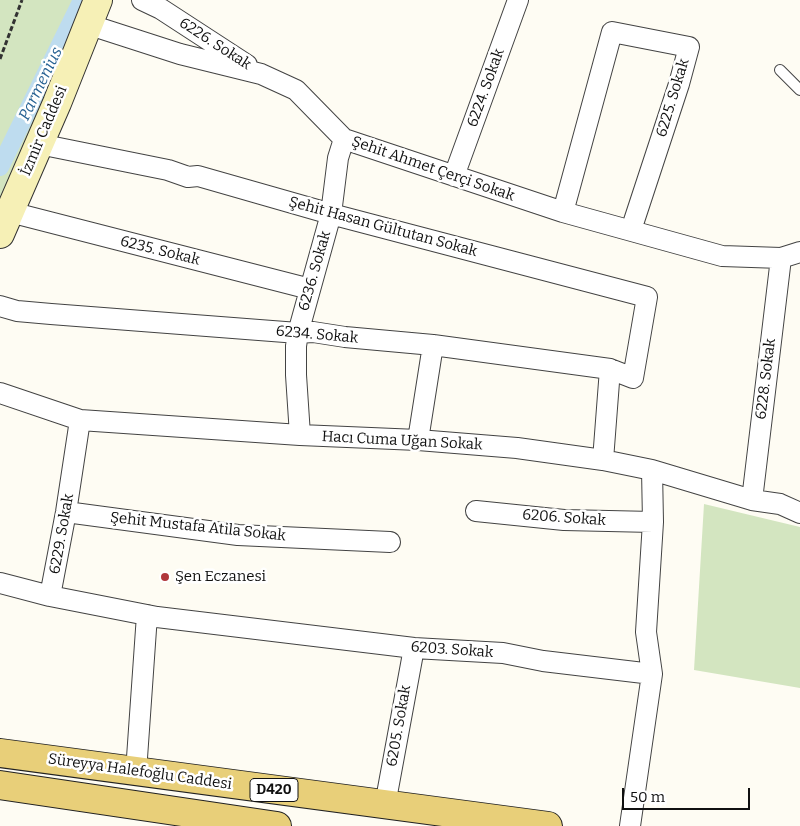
<!DOCTYPE html>
<html>
<head>
<meta charset="utf-8">
<style>
  body { margin:0 }
  #map { position:relative; width:800px; height:826px; overflow:hidden; background:#fefcf3; font-family:Bitter,serif }
  canvas { display:block }
  .scale { position:absolute; left:622px; top:788px; width:128px; height:22px; box-sizing:border-box; border:2px solid #101010; border-top:0; padding-left:6px; font-size:15px; line-height:18px; white-space:nowrap; color:#101010; -webkit-text-stroke:4px #fff; paint-order:stroke }
</style>
</head>
<body>
<div id="map">
<canvas width="800" height="826"></canvas>
<div class="scale">50 m</div>
</div>
<script>
const c = document.querySelector('canvas').getContext('2d');
c.lineJoin = 'round';
function paint(path, color) { c.fillStyle = color; c.fill(path, 'evenodd'); }
const shape = rows => new Path2D(rows.map(r => 'M' + r).join(''));
function trace(path, color, width, dash) { c.strokeStyle = color; c.lineWidth = width; c.lineCap = dash ? 'butt' : 'round'; c.setLineDash(dash || []); c.stroke(path); }
function label(font, color, halo, rows, align = 'center') {
  c.font = font + ' Bitter,serif'; c.lineWidth = 5; c.setLineDash([]); c.textBaseline = 'middle'; c.strokeStyle = halo; c.fillStyle = color; for (const [text, x, y, turn = 0] of rows) {
    c.save(); c.translate(x, y); c.rotate((+turn || 0) * Math.PI / 180); c.textAlign = isNaN(turn) ? turn : align; if (halo) c.strokeText(text, 0, 0); c.fillText(text, 0, 0); c.restore();
  }
}
paint(shape([
  [0,0,94,0,0,204],
  [704,504,800,527,800,688,694,670]
]), '#d3e5c0');
trace(shape([
  [0,167,82,0]
]), '#bedcef', 18);
const lane = shape([
  [780,70,800,90]
]);
const street = shape([
  [142,0,161,9,247,65],
  [87,24,180,54,261,74,296,90,344,139,563,212,722,256,781,258,800,252],
  [454,176,518,0],
  [10,212,310,289],
  [563,212,612,32,689,47,679,84,631,230],
  [0,306,17,311,51,314,298,333,313,332,345,337,433,345,610,369,633,378,647,297,331,214,198,176,188,177,168,170,39,144],
  [0,393,80,420,300,435,418,440,517,448,603,460,652,470,752,500,780,504,800,513],
  [300,435,296,375,296,346,298,333,331,214,338,158,344,139],
  [418,440,433,345],
  [603,460,610,369],
  [752,500,781,258],
  [476,511,564,520,653,522],
  [66,512,238,535,390,542],
  [0,583,50,596,157,617,414,648,503,653,543,661,652,674,646,632,653,522,652,470],
  [50,596,66,512,80,420],
  [136,772,147,615],
  [385,805,414,648],
  [630,826,652,674]
]);
const secondary = shape([
  [0,234,57,103,98,0]
]);
const primary = shape([
  [0,753,548,826],
  [0,785,277,826]
]);
trace(lane, '#434343', 12);
trace(street, '#434343', 22);
trace(secondary, '#323232', 30);
trace(primary, '#212121', 30);
trace(shape([
  [0,59,22,0]
]), '#323232', 3, [5, 2.5]);
trace(lane, '#fff', 10);
trace(street, '#fff', 20);
trace(secondary, '#f6f0b6', 28);
trace(primary, '#e8cf79', 28);
for (const [x, y, r, color] of [
  [165,577,5,"#b0373b"]
]) { const dot = new Path2D(); dot.arc(x, y, r, 0, 2 * Math.PI); c.fillStyle = color; c.fill(dot); trace(dot, '#fff', 2); }
for (const [x, y, w] of [
  [274,790,48]
]) { const box = new Path2D(); box.roundRect(x - w / 2, y - 11.5, w, 23, 4); c.fillStyle = '#fff'; c.fill(box); trace(box, '#101010', 1); }
label('bold 14px', '#101010', null, [
  ["D420",274,790]
]);
label('15px', '#101010', '#fff', [
  ["6226. Sokak",215,44,33],
  ["6224. Sokak",486,88,-70],
  ["6225. Sokak",673,98,-73],
  ["İzmir Caddesi",44,131,-67],
  ["Şehit Ahmet Çerçi Sokak",433,169,19],
  ["Şehit Hasan Gültutan Sokak",383,227,15],
  ["6235. Sokak",160,251,14],
  ["6236. Sokak",315,271,-74],
  ["6234. Sokak",317,335,5],
  ["6228. Sokak",766,379,-83],
  ["Hacı Cuma Uğan Sokak",402,441,3],
  ["6206. Sokak",564,518,4],
  ["Şehit Mustafa Atila Sokak",198,527,6],
  ["6229. Sokak",62,534,-80],
  ["6203. Sokak",452,650,4],
  ["6205. Sokak",399,726,-80],
  ["Süreyya Halefoğlu Caddesi",140,772,8]
]);
label('15px', '#101010', '#fff', [
  ["Şen Eczanesi",175,577]
], 'left');
label('italic 16px', '#276293', '#fff', [
  ["Parmenius",41,84,-64]
]);
</script>
</body>
</html>
